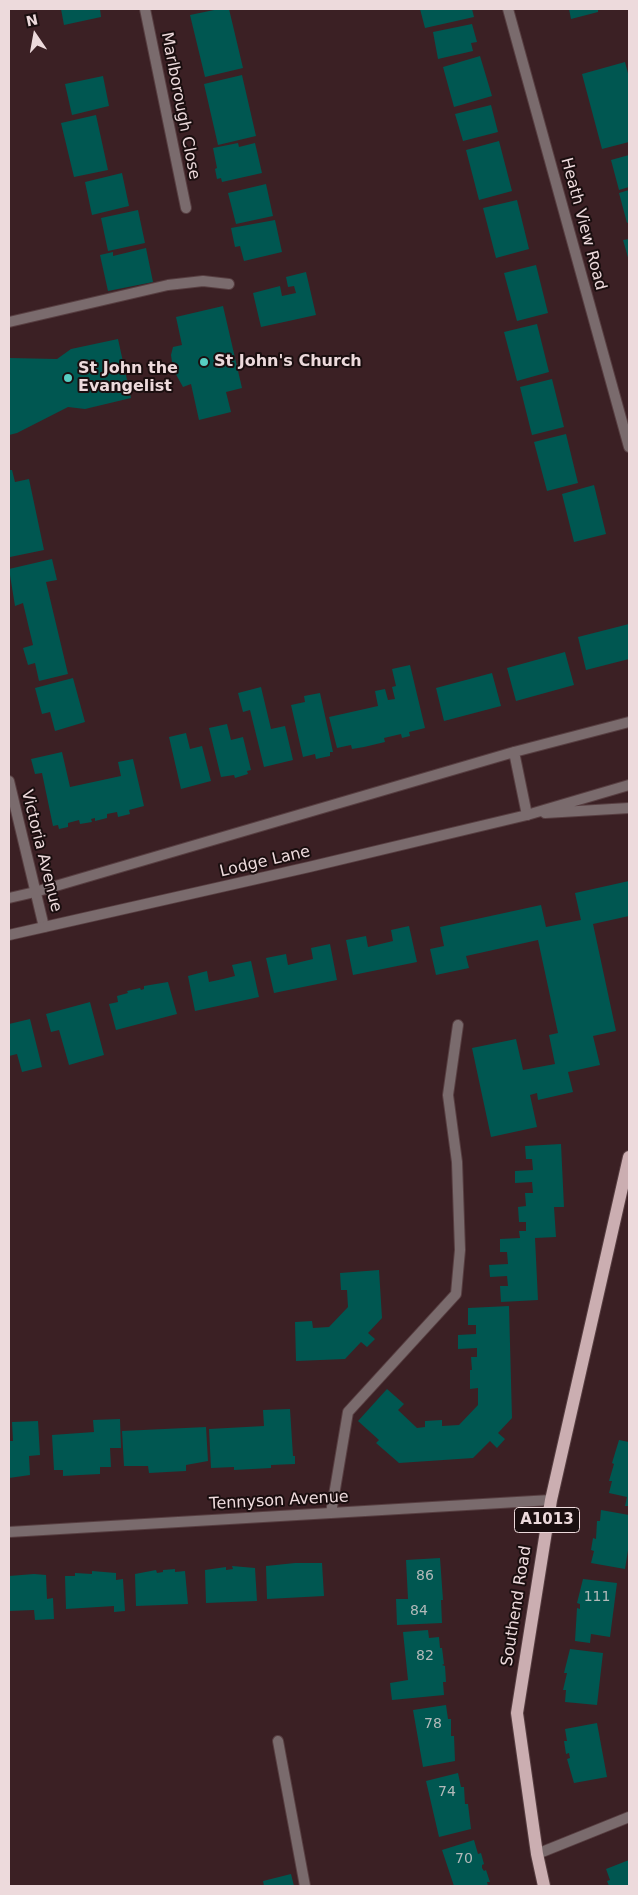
<!DOCTYPE html>
<html>
<head>
<meta charset="utf-8">
<style>
  body { margin:0 }
  #map { position:relative; width:638px; height:1895px; overflow:hidden; background:#3b2024; font-family:"DejaVu Sans",sans-serif }
  canvas { display:block }
  .frame { position:absolute; inset:0; border:10px solid #eddadc; pointer-events:none }
  .north { position:absolute; left:10px; top:10px; width:50px; height:50px; -webkit-text-stroke:4px #1a0e0f; paint-order:stroke; rotate:348deg; font-size:14px; font-weight:700; line-height:20px; text-align:center; color:#eddadc }
  .north::after { content:''; display:block; margin:auto; width:18px; height:22px; background:#eddadc; clip-path:polygon(50% 0,100% 100%,50% 72%,0 100%) }
</style>
</head>
<body>
<div id="map">
<canvas width="638" height="1895"></canvas>
<div class="frame"></div>
<div class="north">N</div>
</div>
<script>
const c = document.querySelector('canvas').getContext('2d');
c.lineJoin = 'round';
function paint(path, color) { c.fillStyle = color; c.fill(path, 'evenodd'); }
const shape = rows => new Path2D(rows.map(r => 'M' + r).join(''));
function trace(path, color, width, dash) { c.strokeStyle = color; c.lineWidth = width; c.lineCap = dash ? 'butt' : 'round'; c.setLineDash(dash || []); c.stroke(path); }
function label(font, color, halo, rows, align = 'center') {
  c.font = font + ' "DejaVu Sans",sans-serif'; c.lineWidth = 4; c.setLineDash([]); c.textBaseline = 'middle'; c.strokeStyle = halo; c.fillStyle = color; for (const [text, x, y, turn = 0] of rows) {
    c.save(); c.translate(x, y); c.rotate((+turn || 0) * Math.PI / 180); c.textAlign = isNaN(turn) ? turn : align; if (halo) c.strokeText(text, 0, 0); c.fillText(text, 0, 0); c.restore();
  }
}
paint(shape([
  [61,9,100,9,101,17,64,25],
  [219,9,229,9,243,68,205,77,190,15],
  [420,9,472,9,474,17,425,28],
  [569,9,598,9,598,12,571,19],
  [472,24,477,42,471,43,473,51,438,59,433,32],
  [480,56,492,96,454,107,443,67],
  [625,62,629,77,629,142,602,149,582,74],
  [242,75,256,136,218,145,204,84],
  [103,76,109,106,72,115,65,84],
  [491,105,498,132,463,141,455,114],
  [96,115,108,170,74,177,61,123],
  [499,141,512,191,479,200,466,150],
  [238,143,239,147,255,143,262,173,222,182,221,178,217,179,215,169,217,168,213,148],
  [629,155,629,187,619,190,611,160],
  [122,173,129,206,92,215,85,182],
  [266,184,273,216,236,224,228,193],
  [629,190,629,222,627,223,619,193],
  [517,200,529,249,496,258,483,208],
  [138,210,145,243,108,251,101,218],
  [275,220,282,252,244,261,240,246,235,247,231,228],
  [629,239,629,261,623,240],
  [146,248,153,282,108,291,100,255,113,252,113,256],
  [536,265,548,313,517,321,504,273],
  [306,272,316,315,261,327,253,293,280,286,282,296,296,293,294,286,288,287,286,277],
  [223,306,242,388,226,392,231,412,199,420,191,384,183,387,173,369,171,355,173,347,182,345,176,317],
  [537,324,549,372,517,381,504,332],
  [118,339,131,398,85,409,68,407,17,433,9,435,9,358,57,359,71,349],
  [552,379,564,427,532,435,520,387],
  [566,434,578,483,547,491,534,442],
  [9,470,12,470,15,482,29,479,44,550,10,557,9,555],
  [594,485,606,534,574,542,562,494],
  [52,559,57,580,46,582,68,674,39,681,35,663,28,665,23,648,33,645,23,603,15,606,9,569],
  [629,624,629,659,586,670,578,637],
  [565,652,574,685,516,701,507,668],
  [410,665,425,728,409,732,410,736,402,738,401,734,384,738,385,742,364,747,352,749,351,745,337,748,329,717,378,706,375,691,385,689,388,700,395,699,392,687,396,686,392,669],
  [492,673,501,706,444,721,436,688],
  [73,678,85,722,55,731,50,712,42,714,35,688],
  [261,687,271,729,285,726,293,760,264,767,250,710,243,712,238,693],
  [320,693,333,752,330,752,330,756,316,759,315,754,303,757,291,705,305,702,304,696],
  [227,724,231,740,243,737,251,770,247,771,248,774,235,778,234,775,221,777,209,728],
  [186,733,190,749,202,746,211,781,181,789,169,737],
  [62,752,70,787,121,776,118,762,133,759,144,806,129,810,130,814,118,817,117,812,107,814,107,818,95,821,95,818,91,819,92,822,80,824,79,820,68,823,68,827,59,829,58,825,53,826,42,773,35,774,31,759],
  [629,881,629,916,593,924,616,1031,593,1036,600,1065,568,1072,573,1092,538,1100,537,1093,530,1095,537,1127,491,1137,472,1048,516,1039,523,1070,555,1064,549,1035,558,1033,538,940,466,956,469,968,436,975,430,949,444,946,440,927,541,905,546,927,581,920,575,893],
  [409,926,417,962,353,975,346,940,366,936,368,947,393,941,391,930],
  [330,944,337,980,274,993,266,958,286,954,288,965,313,959,311,948],
  [251,961,259,997,195,1011,188,976,207,971,209,982,223,979,235,976,232,965],
  [168,982,177,1014,116,1030,109,1004,118,1002,117,996,128,993,127,991,140,988,141,990,144,989,144,986],
  [90,1002,104,1055,69,1065,59,1030,51,1032,46,1014],
  [30,1019,42,1067,22,1072,17,1054,9,1056,9,1024],
  [561,1144,564,1207,554,1207,556,1237,535,1238,538,1300,501,1302,500,1286,508,1286,507,1276,490,1277,489,1265,508,1264,507,1252,500,1252,500,1239,520,1238,519,1231,526,1231,526,1222,519,1222,518,1207,526,1206,525,1193,533,1193,532,1182,515,1183,515,1171,533,1170,532,1159,526,1159,525,1146],
  [379,1270,382,1318,368,1333,375,1339,367,1347,361,1342,345,1359,296,1361,295,1322,312,1321,313,1328,329,1327,348,1307,347,1290,341,1290,340,1273],
  [509,1306,512,1418,498,1433,505,1439,497,1448,490,1441,473,1458,399,1463,376,1443,379,1440,358,1421,387,1389,404,1404,398,1410,417,1428,425,1427,425,1421,442,1420,442,1426,459,1425,478,1405,478,1388,470,1389,470,1370,472,1370,471,1357,477,1357,477,1348,458,1349,458,1335,476,1334,476,1325,468,1325,468,1308],
  [290,1409,293,1456,295,1456,295,1464,271,1465,271,1468,234,1470,234,1467,211,1468,209,1429,264,1426,263,1410],
  [120,1419,121,1448,110,1448,111,1467,100,1467,100,1474,80,1475,63,1476,63,1470,54,1470,52,1435,94,1432,93,1420],
  [38,1421,40,1455,29,1456,30,1475,9,1478,9,1441,13,1441,12,1422],
  [206,1427,208,1461,186,1465,186,1471,167,1472,149,1473,148,1466,124,1466,122,1431],
  [619,1440,629,1442,629,1506,625,1506,627,1497,609,1493,612,1481,609,1481,614,1464,612,1463],
  [601,1510,629,1515,629,1544,625,1569,591,1563,594,1551,591,1550,593,1538,596,1539,597,1521,600,1521],
  [440,1558,443,1600,441,1600,442,1623,397,1625,396,1599,408,1599,406,1560],
  [295,1563,322,1563,324,1596,267,1599,266,1566],
  [232,1566,255,1568,257,1601,206,1603,205,1570,226,1567,226,1570,233,1569],
  [175,1569,175,1572,185,1571,188,1604,136,1606,135,1574,156,1570,157,1573,163,1572,163,1570],
  [92,1571,116,1573,116,1580,123,1579,125,1611,114,1612,114,1606,66,1609,65,1576,75,1576,75,1573,92,1574],
  [34,1574,46,1575,47,1599,53,1598,54,1619,35,1620,34,1610,9,1611,9,1576],
  [583,1579,617,1583,610,1637,591,1634,590,1643,575,1641,577,1608,580,1609,580,1604,577,1603],
  [428,1630,429,1638,439,1637,440,1648,442,1648,444,1664,442,1665,445,1666,446,1682,443,1682,444,1695,392,1700,390,1683,408,1680,403,1632],
  [570,1649,603,1653,597,1705,565,1702,566,1690,563,1690,567,1673,564,1673],
  [446,1705,448,1719,451,1719,451,1736,454,1736,455,1761,423,1767,413,1710],
  [597,1723,607,1777,574,1783,567,1759,570,1758,569,1753,566,1754,564,1741,567,1741,565,1729],
  [458,1773,461,1787,464,1787,465,1804,468,1804,471,1829,439,1837,426,1781],
  [474,1840,478,1854,481,1853,484,1864,482,1865,482,1868,484,1871,486,1870,490,1882,487,1882,488,1886,454,1886,442,1850],
  [629,1860,629,1886,609,1886,607,1881,610,1880,606,1869],
  [291,1874,294,1886,264,1886,263,1881]
]), '#005751');
const service = shape([
  [9,322,168,285,203,281,229,284],
  [278,1741,305,1886]
]);
const minor = shape([
  [145,9,186,208],
  [508,9,629,447],
  [514,752,527,815],
  [9,781,44,927],
  [9,898,35,892,514,752,629,722],
  [331,1513,348,1412,456,1294,460,1250,457,1162,448,1095,458,1025],
  [9,1532,551,1500],
  [537,1854,629,1817]
]);
const tertiary = shape([
  [545,813,629,808],
  [9,935,309,867,527,815,629,785]
]);
const primary = shape([
  [544,1886,537,1854,517,1713,551,1500,629,1157]
]);
trace(service, '#573e41', 12);
trace(minor, '#573e41', 12);
trace(tertiary, '#573e41', 12);
trace(primary, '#573e41', 14);
trace(service, '#7a6b6d', 10);
trace(minor, '#7a6b6d', 10);
trace(tertiary, '#7a6b6d', 10);
trace(primary, '#cbaeb1', 12);
for (const [x, y, r, color] of [
  [204,362,5,"#57cec2"],
  [68,378,5,"#57cec2"]
]) { const dot = new Path2D(); dot.arc(x, y, r, 0, 2 * Math.PI); c.fillStyle = color; c.fill(dot); trace(dot, '#1a0e0f', 2); }
label('14px', '#b2b9b9', null, [
  ["86",425,1576],
  ["111",597,1597],
  ["84",419,1611],
  ["82",425,1656],
  ["78",433,1724],
  ["74",447,1792],
  ["70",464,1859]
]);
for (const [x, y, w] of [
  [547,1520,65]
]) { const box = new Path2D(); box.roundRect(x - w / 2, y - 12.5, w, 25, 4); c.fillStyle = '#1a0e0f'; c.fill(box); trace(box, '#eddadc', 1); }
label('bold 15px', '#eddadc', null, [
  ["A1013",547,1520]
]);
label('16px', '#eddadc', '#1a0e0f', [
  ["Marlborough Close",180,106,79],
  ["Heath View Road",583,224,75],
  ["Victoria Avenue",41,851,76],
  ["Lodge Lane",265,862,-13],
  ["Tennyson Avenue",279,1501,-3],
  ["Southend Road",517,1606,-81]
]);
label('bold 16px', '#eddadc', '#1a0e0f', [
  ["St John's Church",214,362],
  ["St John the",78,369],
  ["Evangelist",78,387]
], 'left');
</script>
</body>
</html>
